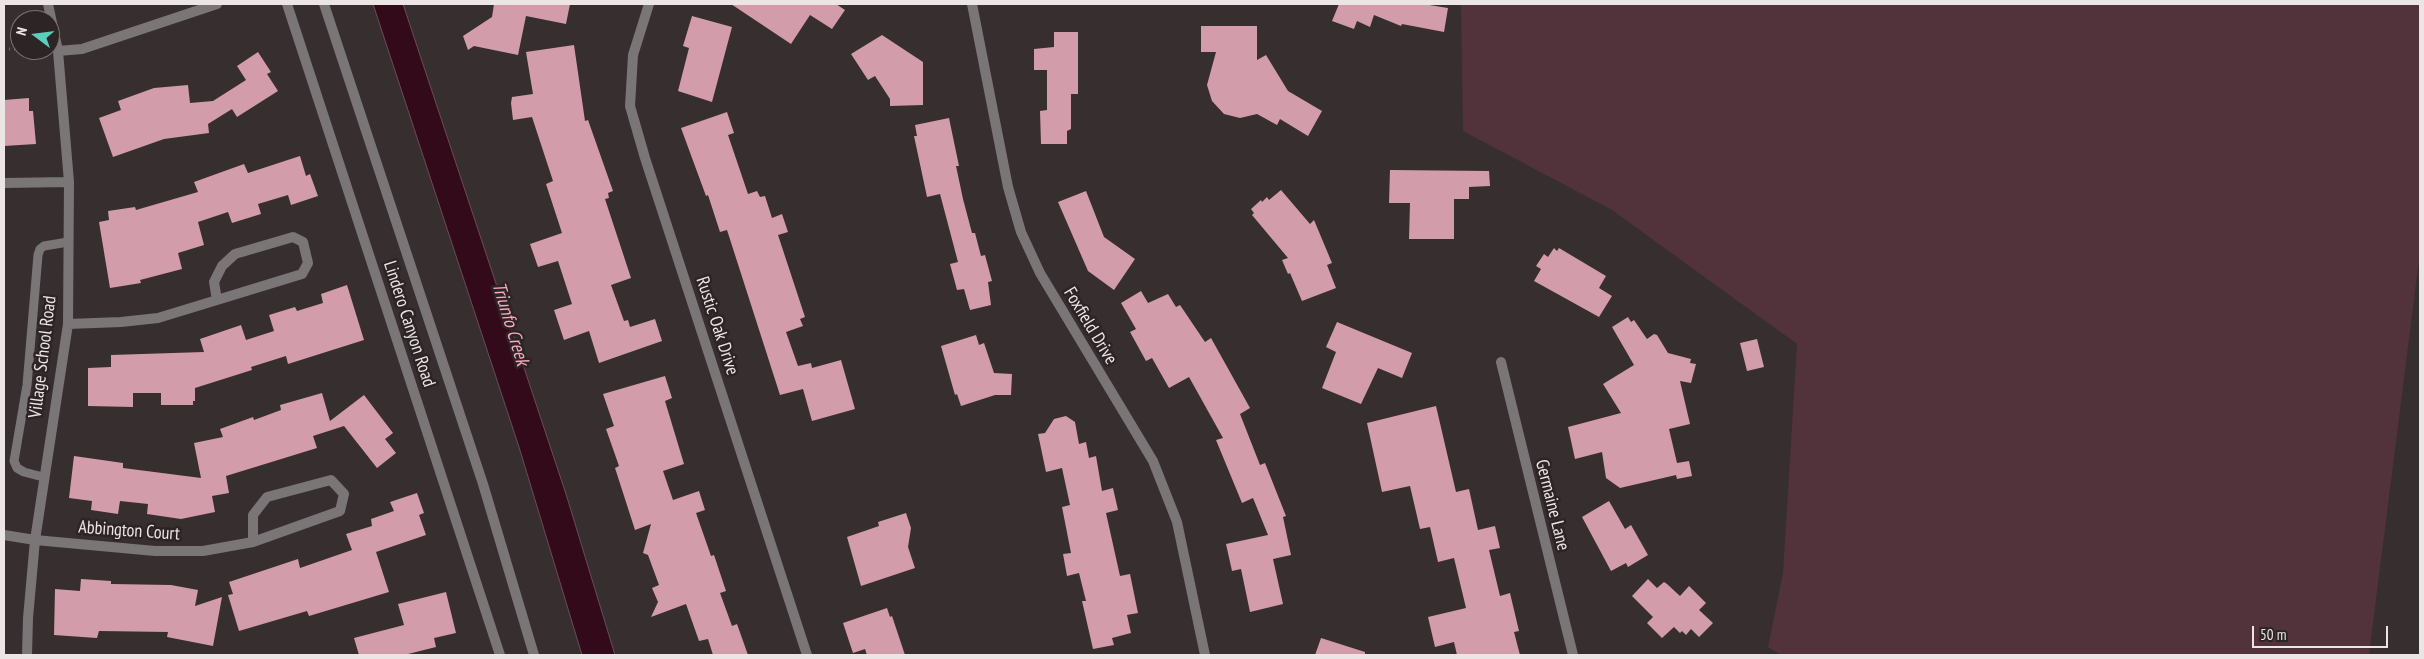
<!DOCTYPE html>
<html>
<head>
<meta charset="utf-8">
<style>
  body { margin:0 }
  #map { position:relative; width:2424px; height:659px; overflow:hidden; background:#372e30; font-family:"PT Sans Narrow",sans-serif }
  canvas { display:block }
  .frame { position:absolute; inset:0; border:5px solid #ebe5e6; pointer-events:none }
  .north { position:absolute; left:10px; top:10px; width:50px; height:50px; box-sizing:border-box; background:#2d2426; border:1px solid #797173; border-radius:50%; rotate:285deg; font-size:14px; font-weight:700; line-height:20px; text-align:center; color:#ebe5e6 }
  .north::after { content:''; display:block; margin:auto; width:18px; height:22px; background:#5bcebb; clip-path:polygon(50% 0,100% 100%,50% 72%,0 100%) }
  .scale { position:absolute; left:2252px; top:626px; width:136px; height:22px; box-sizing:border-box; border:2px solid #ebe5e6; border-top:0; padding-left:6px; font-size:15px; line-height:18px; white-space:nowrap; color:#ebe5e6; -webkit-text-stroke:4px #2d2426; paint-order:stroke }
</style>
</head>
<body>
<div id="map">
<canvas width="2424" height="659"></canvas>
<div class="frame"></div>
<div class="north">N</div>
<div class="scale">50 m</div>
</div>
<script>
const c = document.querySelector('canvas').getContext('2d');
c.lineJoin = 'round';
function paint(path, color) { c.fillStyle = color; c.fill(path, 'evenodd'); }
const shape = rows => new Path2D(rows.map(r => 'M' + r).join(''));
function trace(path, color, width, dash) { c.strokeStyle = color; c.lineWidth = width; c.lineCap = dash ? 'butt' : 'round'; c.setLineDash(dash || []); c.stroke(path); }
function label(font, color, halo, rows, align = 'center') {
  c.font = font + ' "PT Sans Narrow",sans-serif'; c.lineWidth = 5; c.setLineDash([]); c.textBaseline = 'middle'; c.strokeStyle = halo; c.fillStyle = color; for (const [text, x, y, turn = 0] of rows) {
    c.save(); c.translate(x, y); c.rotate((+turn || 0) * Math.PI / 180); c.textAlign = isNaN(turn) ? turn : align; if (halo) c.strokeText(text, 0, 0); c.fillText(text, 0, 0); c.restore();
  }
}
paint(shape([
  [1461,4,2420,4,2420,252,2369,655,1781,655,1768,647,1783,573,1797,344,1612,210,1463,131]
]), '#52323b');
const water = shape([
  [373,4,403,4,566,494,615,655,582,655,519,447,373,4]
]);
paint(water, '#330a1a');
trace(water, '#6a4c57', 1);
paint(shape([
  [494,4,570,4,566,24,526,16,518,55,474,46,468,50,463,36,492,17],
  [731,4,836,4,845,10,832,29,810,15,791,44],
  [1339,4,1423,4,1448,8,1444,32,1402,24,1401,26,1374,15,1370,27,1357,21,1354,29,1332,21],
  [692,16,732,27,712,102,678,91,689,48,683,46],
  [1201,26,1257,26,1257,60,1266,55,1288,91,1322,111,1308,136,1280,119,1277,125,1257,114,1240,118,1224,114,1212,101,1207,85,1216,52,1201,52],
  [1054,32,1078,32,1078,94,1071,94,1071,129,1067,131,1067,144,1041,144,1040,111,1047,110,1047,70,1034,70,1034,49,1054,47],
  [882,35,923,62,923,105,890,106,890,99,875,76,868,80,851,54],
  [574,45,585,121,588,120,613,191,608,193,609,198,605,199,631,278,611,285,624,321,628,320,630,327,655,319,662,341,599,363,589,331,564,340,554,310,572,304,558,261,538,267,530,244,562,233,546,184,553,181,532,117,513,120,511,103,512,97,533,94,526,52],
  [258,52,271,72,267,74,278,91,237,117,232,109,208,124,209,133,164,139,113,157,99,118,121,110,118,101,154,88,188,85,190,103,213,101,246,80,237,66],
  [29,98,29,111,33,111,36,144,4,146,4,100],
  [727,112,734,133,728,135,748,194,757,191,760,197,765,196,772,218,782,214,788,232,778,235,805,317,800,319,803,326,786,332,798,366,811,363,812,368,841,360,855,409,812,421,803,389,780,395,727,230,720,232,708,195,706,196,681,128],
  [949,118,959,166,956,166,963,199,972,233,975,233,981,256,985,255,992,281,988,282,991,305,970,310,964,289,957,290,950,264,958,262,940,194,927,197,914,136,917,136,915,125],
  [300,156,306,176,310,174,318,196,291,205,288,195,258,204,261,214,232,223,228,212,198,222,204,245,178,253,182,269,140,280,141,283,110,288,99,222,109,220,108,211,135,207,136,210,198,192,194,182,244,164,248,173],
  [1390,170,1489,171,1490,186,1469,187,1469,199,1454,199,1454,239,1409,239,1410,203,1389,203],
  [1281,190,1310,224,1314,220,1332,263,1327,265,1336,288,1302,301,1290,273,1288,274,1282,260,1288,258,1252,215,1254,213,1251,209,1261,200,1262,202,1267,197,1269,200],
  [1086,191,1104,237,1135,259,1114,290,1088,271,1058,202],
  [1554,248,1557,251,1559,248,1606,276,1599,288,1612,296,1599,317,1534,281,1541,269,1536,266,1544,254,1548,257],
  [347,285,364,340,288,364,286,356,251,367,252,370,195,388,195,401,193,401,193,405,161,405,161,393,133,393,133,407,88,406,88,368,111,367,111,355,204,352,200,339,241,325,246,340,274,331,269,315,295,307,297,311,323,303,321,294],
  [1141,291,1148,303,1168,294,1176,307,1180,305,1205,342,1211,338,1250,408,1240,414,1260,465,1265,463,1286,516,1283,517,1291,555,1273,559,1283,604,1250,612,1241,569,1232,571,1226,544,1268,535,1253,498,1242,503,1216,440,1223,438,1189,377,1169,388,1152,358,1146,361,1130,332,1136,329,1121,303],
  [1628,317,1631,322,1634,320,1647,339,1654,334,1657,335,1668,353,1691,359,1690,363,1696,364,1691,383,1680,381,1690,424,1669,429,1677,463,1689,461,1692,476,1677,479,1676,475,1620,488,1606,478,1602,452,1575,459,1568,427,1621,413,1603,384,1634,365,1612,327],
  [1337,322,1412,353,1402,378,1378,368,1361,404,1322,388,1336,352,1326,347],
  [976,335,979,345,984,343,994,373,1012,374,1011,395,995,395,961,406,957,394,955,395,941,346],
  [1757,339,1764,367,1747,371,1740,343],
  [665,376,672,398,665,401,684,464,663,471,673,500,699,491,705,510,696,513,711,556,714,555,726,591,720,593,732,626,737,624,748,655,713,655,708,639,699,641,686,604,651,617,658,602,652,588,659,585,648,555,643,553,651,524,635,530,615,468,619,466,606,429,614,426,603,394],
  [322,393,330,421,364,395,393,433,385,439,396,453,377,468,344,426,313,436,317,448,226,476,229,493,212,496,215,512,181,519,147,514,148,504,120,501,118,514,91,510,92,501,69,498,74,456,123,463,123,468,201,478,194,443,223,437,220,429,253,417,254,420,281,410,280,405],
  [1436,406,1456,492,1469,489,1478,530,1495,526,1500,548,1489,550,1500,596,1510,593,1519,631,1514,632,1520,655,1457,655,1454,642,1435,647,1428,617,1466,608,1454,558,1438,562,1430,527,1420,529,1410,486,1382,492,1367,423],
  [1066,416,1075,422,1079,444,1086,442,1089,458,1096,456,1102,491,1113,488,1118,510,1106,513,1120,576,1130,574,1138,613,1127,615,1131,633,1112,638,1114,645,1093,649,1082,601,1086,601,1079,573,1067,576,1063,554,1071,553,1062,507,1070,505,1062,468,1046,472,1038,434,1045,433,1054,419],
  [417,493,424,513,419,515,426,535,376,552,389,592,309,616,307,611,239,631,228,595,233,594,229,582,298,559,300,568,352,550,346,534,372,526,371,519,394,511,390,502],
  [1609,501,1625,529,1631,525,1648,555,1628,567,1626,563,1611,571,1582,517],
  [906,513,911,528,908,547,915,568,861,586,847,537,879,526,878,522],
  [81,579,111,581,111,584,171,585,198,590,195,606,222,597,213,646,167,637,168,632,99,631,97,638,54,635,55,589,80,591],
  [1648,579,1657,588,1664,582,1667,584,1680,596,1689,586,1706,603,1699,610,1713,623,1699,637,1691,629,1686,635,1682,631,1680,633,1674,627,1662,638,1647,623,1653,617,1632,596],
  [446,592,456,633,434,638,436,647,404,655,359,655,354,638,404,625,398,604],
  [887,608,890,617,892,616,905,655,867,655,865,649,853,653,843,623],
  [1321,638,1365,652,1365,655,1315,655]
]), '#d39cab');
trace(shape([
  [4,49,20,49]
]), '#6e6667', 3, [1, 4]);
trace(shape([
  [43,477,24,472,17,468,14,461,27,385,38,255,40,249,44,246,68,242]
]), '#7a7576', 9);
trace(shape([
  [649,4,633,55,630,106,645,158,807,655],
  [972,4,1008,187,1021,232,1040,273,1153,461,1177,522,1205,655],
  [58,51,82,49,217,4],
  [4,183,69,182],
  [68,324,121,322,158,318,217,300,302,274,308,263,303,242,293,237,235,254,222,266,214,282,217,300],
  [1501,362,1573,655],
  [4,535,35,540,155,551,203,551,253,542,340,511,344,494,331,480,267,497,253,515,253,542],
  [27,655,28,618,35,540,68,324,69,182,58,51,48,4]
]), '#7a7576', 10);
trace(shape([
  [287,4,500,655],
  [324,4,483,484,534,655]
]), '#7a7576', 10);
label('18px', '#ebe5e6', '#2d2426', [
  ["Lindero Canyon Road",409,324,72],
  ["Rustic Oak Drive",717,326,72],
  ["Foxfield Drive",1090,326,59],
  ["Village School Road",43,357,-83],
  ["Germaine Lane",1552,505,76],
  ["Abbington Court",129,531,4]
]);
label('italic 19px', '#faa9c0', '#2d2426', [
  ["Triunfo Creek",510,324,73]
]);
</script>
</body>
</html>
